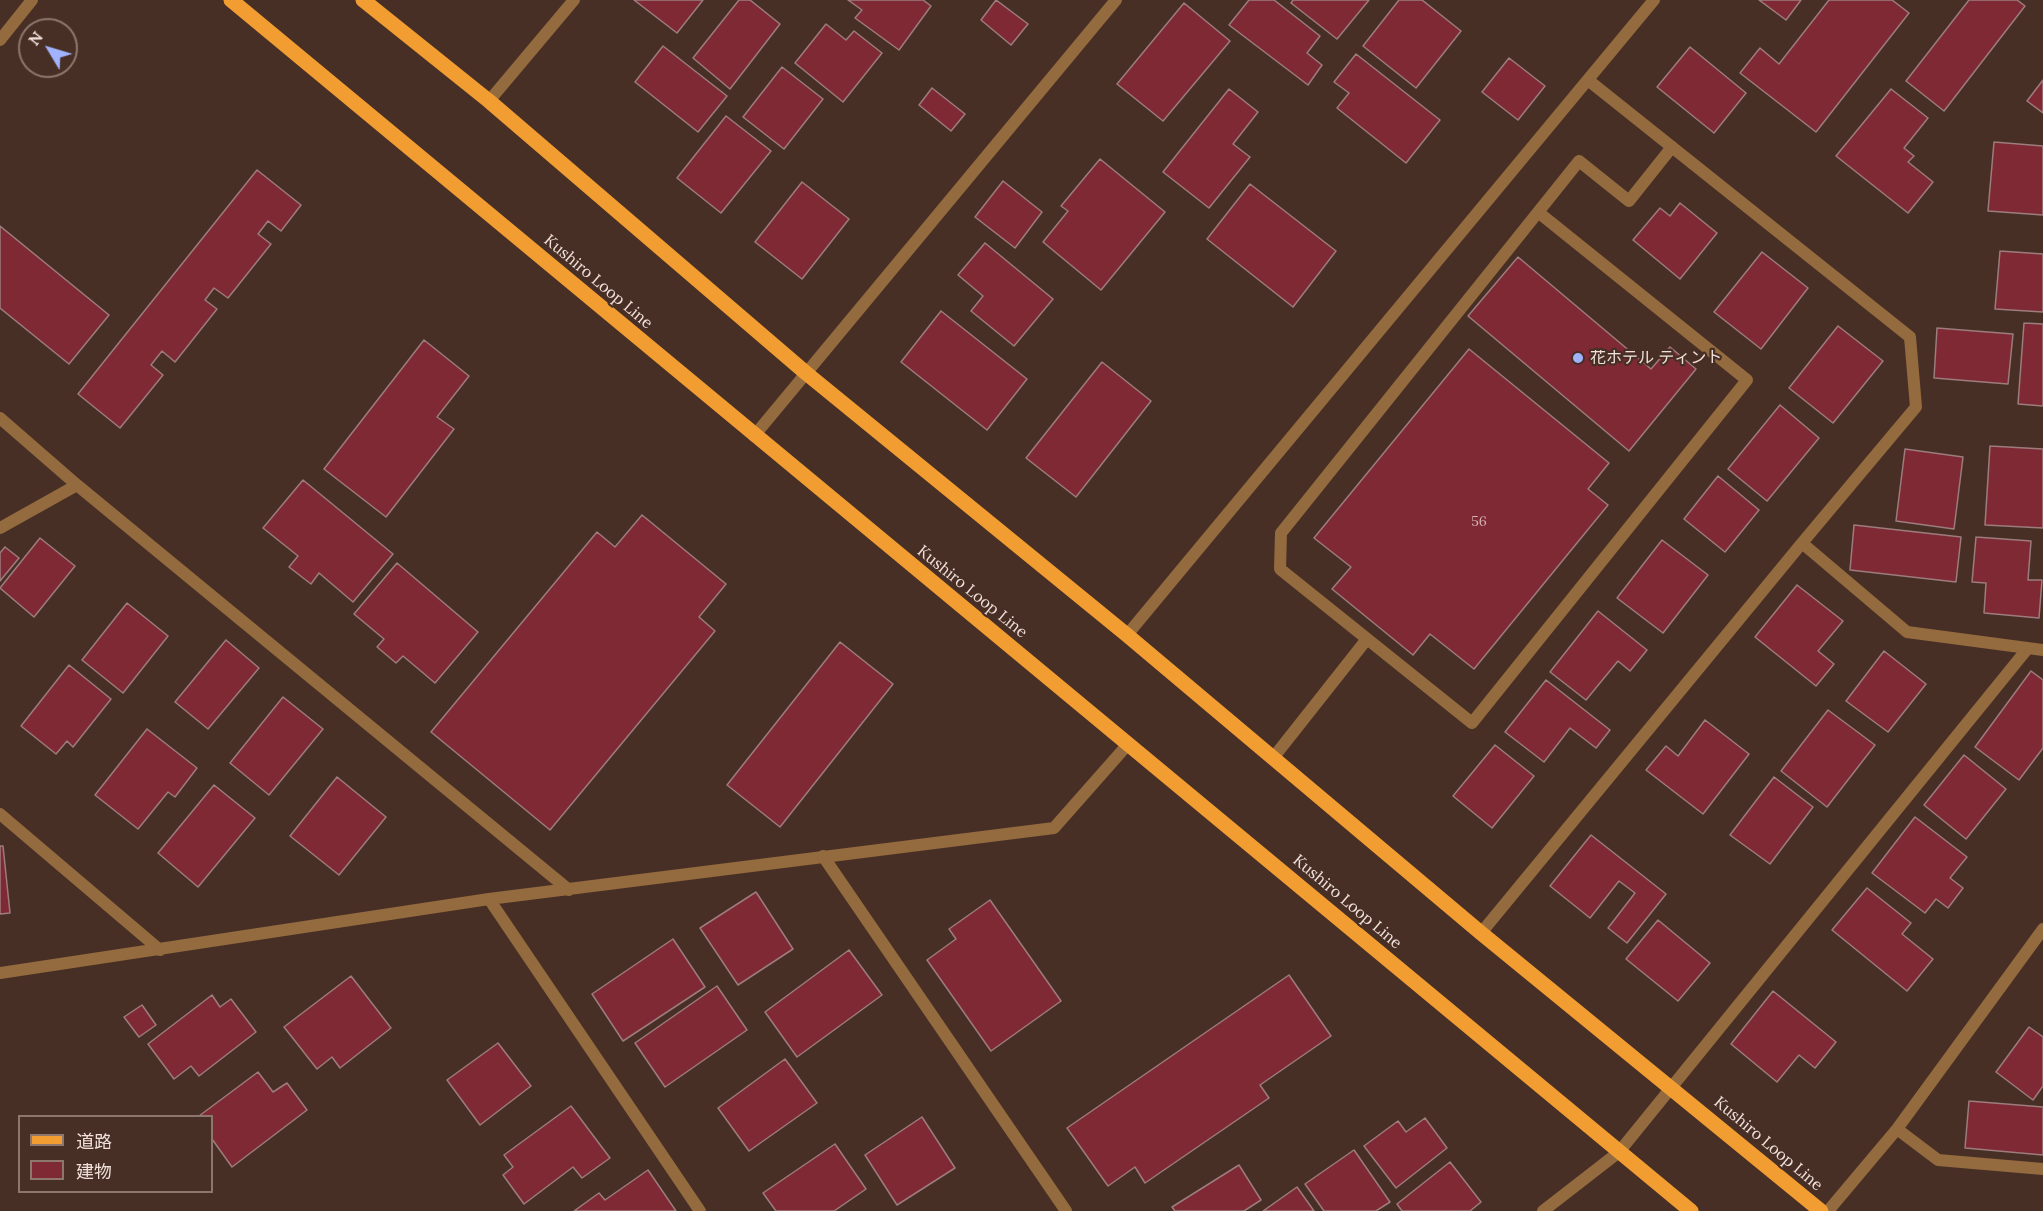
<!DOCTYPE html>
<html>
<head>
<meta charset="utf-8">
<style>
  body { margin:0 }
  #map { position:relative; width:2043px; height:1211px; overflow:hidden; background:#482f25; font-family:Lora,"Noto Sans JP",serif }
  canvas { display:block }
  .legend { position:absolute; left:18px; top:1115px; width:195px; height:78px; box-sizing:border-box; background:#482f25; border:2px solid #8c766d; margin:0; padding:8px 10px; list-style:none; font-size:18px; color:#f1e0da }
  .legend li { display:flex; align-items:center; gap:12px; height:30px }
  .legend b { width:30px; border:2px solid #8c766d }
  .north { position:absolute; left:18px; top:18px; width:60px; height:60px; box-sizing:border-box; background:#482f25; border:2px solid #8c766d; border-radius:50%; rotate:308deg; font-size:16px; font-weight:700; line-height:24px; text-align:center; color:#f1e0da }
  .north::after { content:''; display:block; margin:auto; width:21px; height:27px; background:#a1b3fd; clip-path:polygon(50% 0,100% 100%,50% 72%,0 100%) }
</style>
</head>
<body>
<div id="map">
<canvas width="2043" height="1211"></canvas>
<ul class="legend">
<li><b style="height:8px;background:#f29d32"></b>道路</li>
<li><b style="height:16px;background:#7f2935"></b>建物</li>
</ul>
<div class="north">N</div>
</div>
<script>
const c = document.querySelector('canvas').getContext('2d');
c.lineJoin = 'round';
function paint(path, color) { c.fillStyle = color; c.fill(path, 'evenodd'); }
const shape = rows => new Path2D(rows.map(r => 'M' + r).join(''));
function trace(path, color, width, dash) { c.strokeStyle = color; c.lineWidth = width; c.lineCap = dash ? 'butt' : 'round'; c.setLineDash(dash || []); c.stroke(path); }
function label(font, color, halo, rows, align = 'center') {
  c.font = font + ' Lora,"Noto Sans JP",serif'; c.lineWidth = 4.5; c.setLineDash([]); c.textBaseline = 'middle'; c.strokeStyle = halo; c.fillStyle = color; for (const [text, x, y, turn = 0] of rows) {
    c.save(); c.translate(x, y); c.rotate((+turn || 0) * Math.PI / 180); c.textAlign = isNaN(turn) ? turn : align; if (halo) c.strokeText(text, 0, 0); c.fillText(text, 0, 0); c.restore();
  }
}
const building = shape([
  [634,0,703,0,677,33,634,0],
  [739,0,750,0,780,24,730,89,693,58,739,0],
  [848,0,923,0,931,6,899,50,855,18,862,10,848,0],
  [996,0,1028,24,1011,45,981,20,996,0],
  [1249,0,1274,0,1320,36,1307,53,1322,65,1308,85,1229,25,1249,0],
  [1293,0,1369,0,1337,39,1291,3,1293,0],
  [1399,0,1422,0,1461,31,1416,88,1363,46,1399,0],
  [1759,0,1801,0,1786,20,1759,0],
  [1829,0,1892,0,1909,13,1816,132,1740,73,1760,48,1779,64,1829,0],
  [1969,0,2017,0,2025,6,1944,111,1906,81,1969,0],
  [1184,3,1230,41,1163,121,1117,84,1184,3],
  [826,24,846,40,854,31,882,53,843,102,795,63,826,24],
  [663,46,727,96,698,132,635,82,663,46],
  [1690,47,1746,93,1714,133,1657,87,1690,47],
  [1356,54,1440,120,1406,163,1337,108,1349,93,1334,82,1356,54],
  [1509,58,1545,86,1518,120,1482,92,1509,58],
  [782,67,823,99,784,149,743,117,782,67],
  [2043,80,2043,113,2027,101,2043,80],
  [932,88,965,114,951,131,919,105,932,88],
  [1229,89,1258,112,1233,144,1250,157,1209,208,1163,172,1229,89],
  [1891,89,1928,118,1904,148,1914,156,1908,162,1933,182,1908,213,1836,156,1891,89],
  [726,116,771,151,721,213,677,178,726,116],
  [1994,142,2043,146,2043,215,1988,211,1994,142],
  [1100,159,1165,212,1101,290,1043,242,1068,211,1061,206,1100,159],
  [257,170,301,205,281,231,268,221,258,234,271,244,228,298,214,288,205,300,217,309,175,362,162,351,151,365,163,375,120,428,78,394,257,170],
  [1003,181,1042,212,1015,248,975,217,1003,181],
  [802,182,849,219,802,279,755,242,802,182],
  [1250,184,1336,251,1293,307,1207,239,1250,184],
  [1680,203,1717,233,1680,279,1633,240,1660,208,1670,216,1680,203],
  [0,226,109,315,69,364,0,308,0,226],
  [985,243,1053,299,1014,346,971,311,983,296,958,275,985,243],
  [2000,251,2043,254,2043,312,1995,309,2000,251],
  [1762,252,1808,288,1761,349,1714,312,1762,252],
  [1518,257,1651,369,1670,347,1696,369,1629,451,1468,316,1518,257],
  [941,311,1027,379,987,430,901,362,941,311],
  [2024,323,2043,324,2043,406,2018,404,2024,323],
  [1838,326,1883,361,1833,423,1789,388,1838,326],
  [1937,328,2013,334,2008,384,1934,378,1937,328],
  [424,340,469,376,437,417,454,429,386,517,324,469,424,340],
  [1469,349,1609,463,1588,489,1608,505,1474,669,1430,634,1413,655,1332,589,1351,567,1314,538,1469,349],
  [1102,362,1151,401,1076,497,1026,458,1102,362],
  [1780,405,1819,438,1767,501,1728,469,1780,405],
  [1990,446,2043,449,2043,528,1985,525,1990,446],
  [1905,449,1963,457,1954,529,1896,521,1905,449],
  [1718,476,1759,510,1725,552,1684,519,1718,476],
  [303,480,393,554,353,602,319,573,311,584,289,567,298,556,263,528,303,480],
  [642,515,726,584,699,617,715,631,550,830,431,732,597,532,615,547,642,515],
  [1854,525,1961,537,1956,582,1850,570,1854,525],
  [1976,537,2031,541,2028,580,2042,580,2039,618,1984,613,1986,583,1972,582,1976,537],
  [40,538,75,566,34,617,0,588,40,538],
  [1662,540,1708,575,1663,633,1617,598,1662,540],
  [5,547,19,558,0,581,0,553,5,547],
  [397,563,478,632,435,683,403,656,396,663,377,647,384,639,354,614,397,563],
  [1797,585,1843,621,1818,651,1834,664,1816,686,1755,637,1797,585],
  [127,603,168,636,123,693,82,660,127,603],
  [1598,611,1647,650,1630,671,1618,661,1586,700,1550,672,1598,611],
  [226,640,259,668,208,729,175,702,226,640],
  [840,642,893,684,780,827,727,785,840,642],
  [1884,651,1926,684,1888,732,1846,701,1884,651],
  [69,665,111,699,73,747,67,741,56,754,21,726,69,665],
  [2031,671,2043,680,2043,748,2019,780,1975,747,2031,671],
  [1546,680,1610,730,1596,748,1570,728,1544,762,1505,732,1546,680],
  [283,697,323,729,269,795,230,763,283,697],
  [1828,710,1875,745,1827,807,1781,771,1828,710],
  [1705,720,1749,754,1703,814,1646,770,1666,746,1678,756,1705,720],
  [147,729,197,768,175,797,168,792,138,829,95,795,147,729],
  [1495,745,1534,776,1492,828,1453,796,1495,745],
  [1964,755,2006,789,1966,839,1924,805,1964,755],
  [337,777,386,817,339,875,290,836,337,777],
  [1774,777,1813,807,1770,864,1730,835,1774,777],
  [214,785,255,818,198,887,158,853,214,785],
  [1915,817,1967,857,1950,878,1963,888,1948,908,1936,899,1925,913,1872,873,1915,817],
  [1591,835,1666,894,1627,943,1608,928,1635,893,1619,881,1590,918,1550,886,1591,835],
  [0,846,3,846,10,913,0,914,0,846],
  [1867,888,1911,923,1902,934,1933,959,1907,991,1832,930,1867,888],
  [756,892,793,949,738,985,700,928,756,892],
  [990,900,1061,1001,991,1051,927,960,956,939,949,929,990,900],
  [1658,920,1710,963,1678,1001,1626,959,1658,920],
  [673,939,705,987,623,1041,592,994,673,939],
  [849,950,882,995,797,1057,765,1012,849,950],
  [1289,975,1331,1036,1260,1085,1269,1098,1145,1183,1135,1167,1108,1186,1067,1128,1289,975],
  [351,976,391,1028,340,1068,332,1057,317,1069,284,1027,351,976],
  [717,986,747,1030,665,1087,635,1043,717,986],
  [1773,991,1836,1042,1815,1068,1799,1055,1777,1082,1731,1044,1773,991],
  [212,995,220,1007,231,999,256,1032,199,1076,191,1066,174,1079,148,1044,212,995],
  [142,1005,156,1025,139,1037,124,1017,142,1005],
  [2029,1027,2043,1037,2043,1086,2033,1100,1996,1072,2029,1027],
  [498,1043,531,1086,480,1125,447,1080,498,1043],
  [785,1059,817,1103,749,1151,718,1108,785,1059],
  [258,1072,273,1092,287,1083,307,1110,232,1167,212,1139,212,1116,199,1116,258,1072],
  [1969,1101,2043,1107,2043,1155,1965,1148,1969,1101],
  [571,1106,610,1158,582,1178,573,1167,524,1204,503,1175,513,1167,504,1155,571,1106],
  [922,1117,955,1168,897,1205,865,1155,922,1117],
  [1425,1118,1447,1148,1396,1188,1364,1146,1398,1121,1406,1132,1425,1118],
  [835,1144,866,1189,834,1211,776,1211,763,1193,835,1144],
  [1354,1150,1390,1202,1376,1211,1324,1211,1305,1184,1354,1150],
  [1450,1162,1481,1202,1470,1211,1402,1211,1397,1204,1450,1162],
  [1239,1165,1261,1200,1244,1211,1175,1211,1172,1207,1239,1165],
  [648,1170,676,1211,574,1211,599,1193,605,1200,648,1170],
  [1297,1187,1314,1211,1263,1211,1297,1187]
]);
paint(building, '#7f2935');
trace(building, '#9c7c7d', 1.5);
trace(shape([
  [1538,212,1747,380,1472,723,1280,569,1281,533,1579,161,1629,201,1672,147],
  [1273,758,1367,639]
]), '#946b3f', 12);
trace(shape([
  [0,40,32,0],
  [1588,80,1910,337,1916,407,1802,543,1907,632,2043,650],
  [489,101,574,0],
  [0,418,77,485,569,890],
  [754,436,1116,0],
  [0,528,77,485],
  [1127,635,1654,0],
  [0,814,160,950],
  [823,856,1066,1211],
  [489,899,700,1211],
  [1481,933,1802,543],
  [0,973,489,899,1054,828,1129,743],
  [1897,1129,1938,1160,2043,1169],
  [1543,1211,1619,1152,2028,648],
  [1828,1211,1897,1129,2043,929]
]), '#946b3f', 12);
trace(shape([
  [231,0,1691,1211],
  [363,0,489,101,806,373,1127,635,1481,933,1821,1211]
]), '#f29d32', 15);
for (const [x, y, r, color] of [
  [1578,358,6,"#a1b3fd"]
]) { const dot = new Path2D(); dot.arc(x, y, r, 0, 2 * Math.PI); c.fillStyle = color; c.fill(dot); trace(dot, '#482f25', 2); }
label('14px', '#d4b2b1', null, [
  ["56",1479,522]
]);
label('16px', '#f1e0da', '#482f25', [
  ["Kushiro Loop Line",598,282,40],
  ["Kushiro Loop Line",972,592,39],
  ["Kushiro Loop Line",1347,902,40],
  ["Kushiro Loop Line",1768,1144,40]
]);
label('16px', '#f1e0da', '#482f25', [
  ["花ホテル ティント",1590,358]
], 'left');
</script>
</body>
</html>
